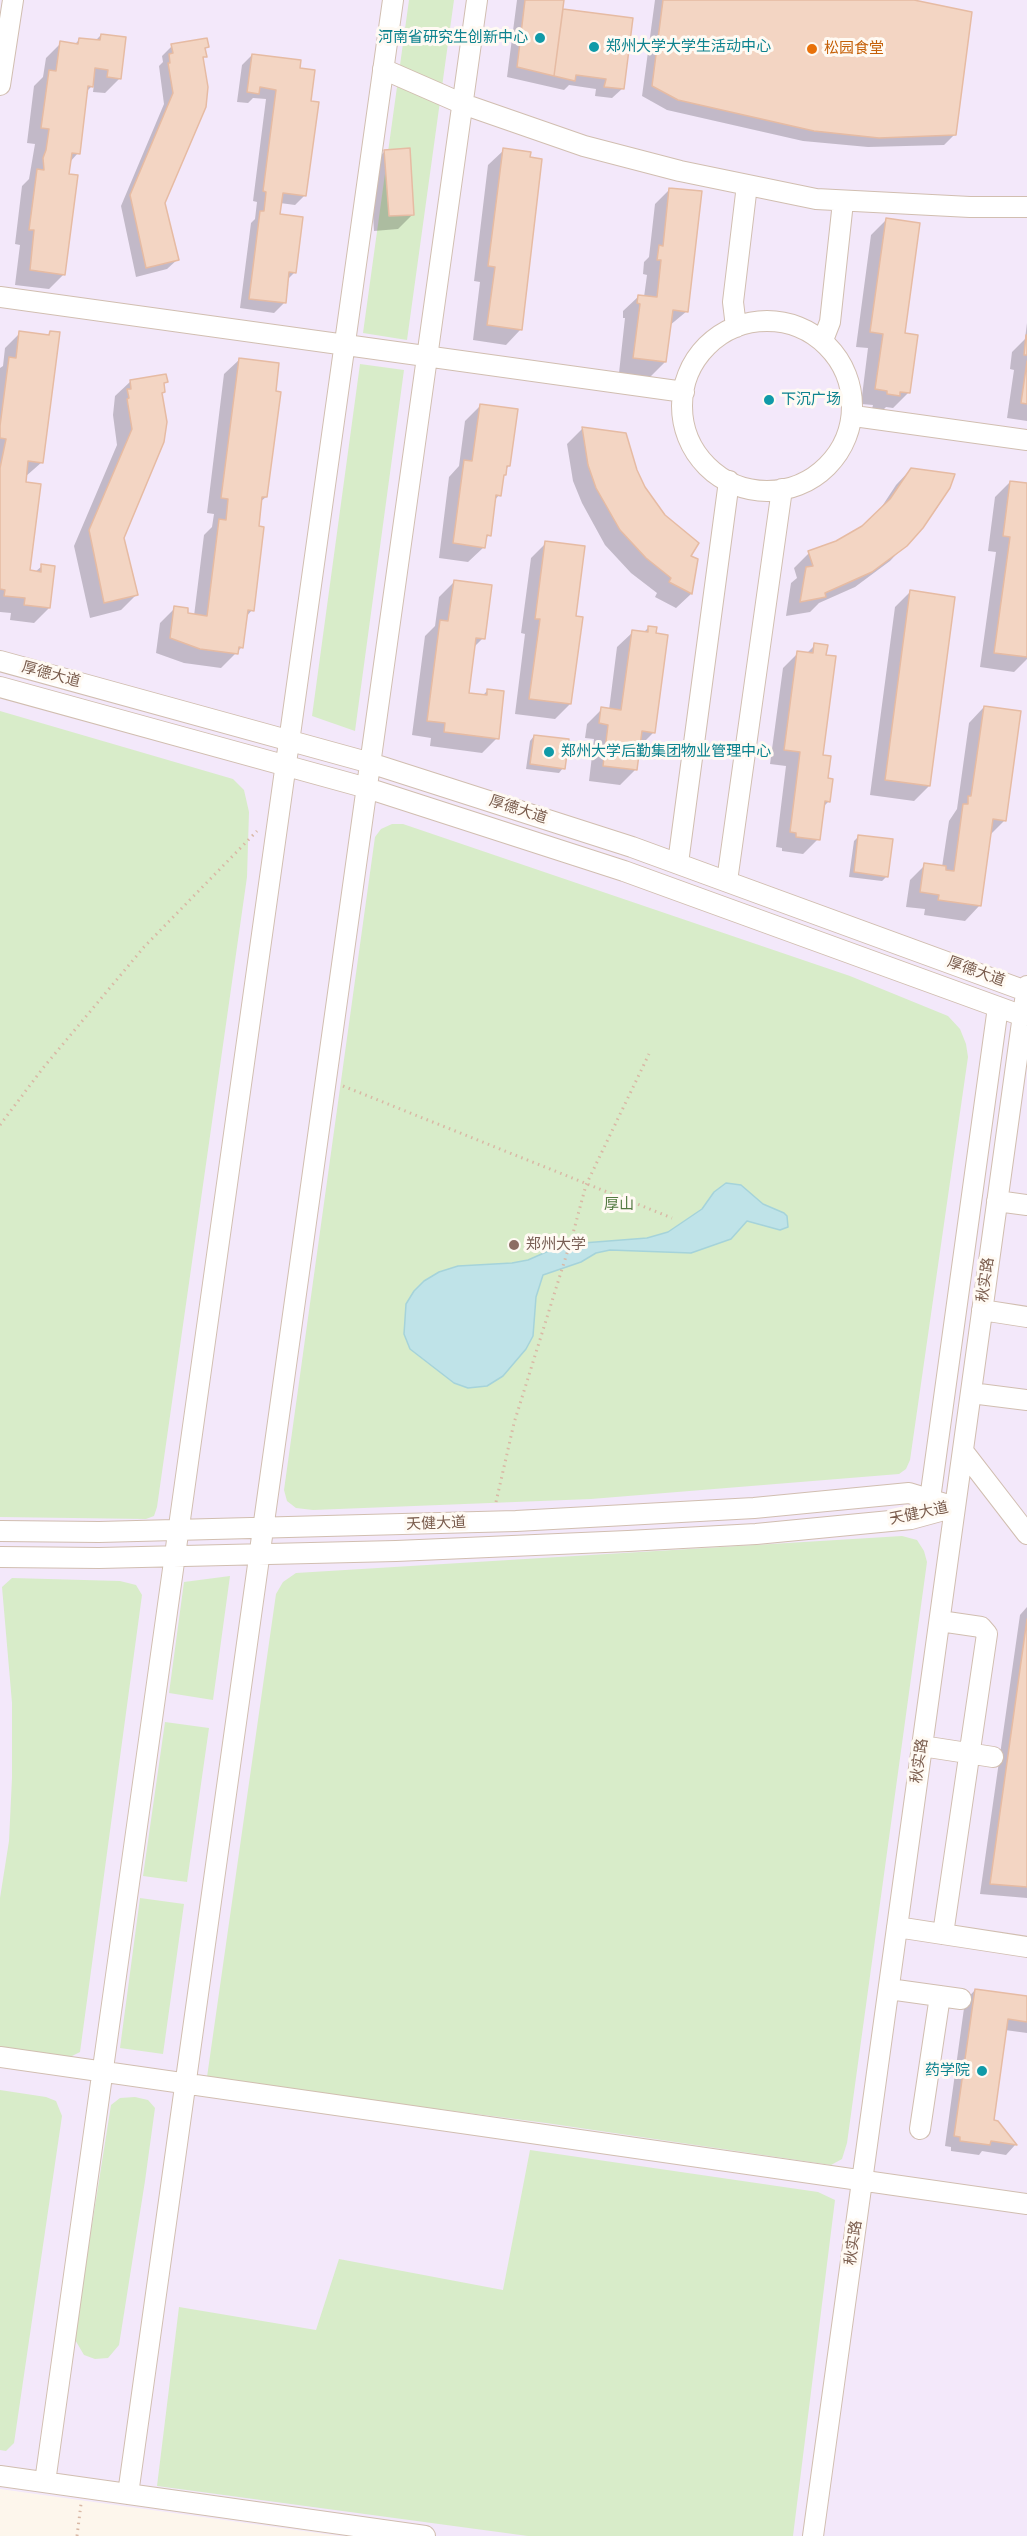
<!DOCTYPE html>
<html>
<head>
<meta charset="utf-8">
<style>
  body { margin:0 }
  canvas { display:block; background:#fdf6ec }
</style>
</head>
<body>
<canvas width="1027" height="2536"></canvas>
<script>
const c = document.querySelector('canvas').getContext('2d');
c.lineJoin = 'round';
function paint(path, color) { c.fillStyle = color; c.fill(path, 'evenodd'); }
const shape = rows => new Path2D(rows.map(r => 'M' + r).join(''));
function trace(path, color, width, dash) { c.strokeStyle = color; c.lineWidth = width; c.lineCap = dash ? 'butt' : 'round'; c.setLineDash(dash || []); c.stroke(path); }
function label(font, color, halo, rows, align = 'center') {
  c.font = font + ' "Varela Round","Noto Sans SC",sans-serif'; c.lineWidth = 6; c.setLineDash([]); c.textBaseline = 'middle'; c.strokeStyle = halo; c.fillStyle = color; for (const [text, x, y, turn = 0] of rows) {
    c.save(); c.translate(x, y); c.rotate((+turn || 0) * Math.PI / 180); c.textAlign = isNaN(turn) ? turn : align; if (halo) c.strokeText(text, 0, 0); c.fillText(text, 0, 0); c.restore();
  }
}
paint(shape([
  [0,0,1027,0,1027,2536,340,2536,0,2489]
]), '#f3e8fa');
paint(shape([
  [409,0,454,0,407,340,363,333],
  [360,364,404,370,355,731,312,716],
  [0,711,233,779,244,790,249,812,247,877,157,1507,154,1516,146,1519,0,1517],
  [392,824,403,824,850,976,948,1016,960,1029,966,1044,968,1057,910,1460,906,1469,899,1474,591,1499,313,1510,296,1508,287,1501,284,1490,375,837,381,829],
  [902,1536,917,1540,924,1551,927,1562,847,2143,842,2159,831,2165,546,2123,212,2080,207,2077,276,1594,283,1582,296,1573],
  [230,1576,213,1700,169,1693,184,1582],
  [12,1578,120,1581,136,1585,142,1595,80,2052,70,2057,0,2047,0,1898,9,1841,12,1778,12,1703,2,1587],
  [165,1722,209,1728,187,1882,143,1876],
  [140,1898,184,1904,163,2054,120,2048],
  [0,2090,46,2097,56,2101,62,2116,14,2443,6,2451,0,2450],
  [135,2097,148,2100,155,2108,145,2181,119,2345,108,2358,95,2359,84,2355,74,2338,111,2105,120,2098],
  [530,2150,818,2192,835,2200,793,2536,528,2536,157,2486,179,2307,316,2330,339,2259,503,2290]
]), '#d8ecc9');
const water = shape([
  [726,1183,741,1185,763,1204,784,1213,787,1216,788,1227,780,1230,747,1221,731,1239,691,1253,610,1250,596,1253,581,1262,543,1275,536,1297,533,1336,526,1349,503,1376,487,1386,468,1388,454,1383,410,1349,404,1334,406,1304,414,1291,424,1281,439,1272,458,1266,512,1263,528,1260,553,1249,583,1243,647,1238,668,1232,702,1209,714,1192,726,1183]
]);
paint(water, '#bfe3e8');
trace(water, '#a5d3da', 1.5);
paint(shape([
  [517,0,562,0,561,11,631,20,623,88,612,98,595,96,596,89,569,85,564,90,507,77],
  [655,0,906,0,955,134,944,145,868,147,803,141,667,110,642,96],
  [101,35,120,78,105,93,93,92,94,84,86,92,78,153,69,163,64,274,49,289,15,285,20,245,15,244,22,186,29,179,35,144,27,143,34,86,43,77,46,58,61,43,74,45,80,39,95,41],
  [172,46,207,47,204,50,205,56,202,59,164,203,178,259,167,269,136,277,121,206,164,104,159,66,163,62,162,56],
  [252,55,298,69,309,102,305,195,295,205,280,203,279,216,295,272,287,280,284,303,274,313,240,308,251,223,255,219,257,202,253,201,266,99,253,98,248,103,237,102,242,65],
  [504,150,521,329,506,345,473,340,480,282,474,281,488,165],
  [385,151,413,214,398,229,374,231,370,167],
  [670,189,687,311,669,326,665,362,650,377,619,373,625,318,623,318,623,311,639,296,644,297,647,275,643,274,644,262,649,257,655,204],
  [886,220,903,334,908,393,893,408,886,407,883,410,872,409,873,405,861,404,868,348,856,347,871,235],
  [1027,323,1027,421,1007,418,1014,370,1010,369,1012,352,1025,339],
  [20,333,47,337,50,333,42,462,25,477,28,571,35,572,42,566,49,608,34,623,10,620,11,613,0,612,0,368,3,366,5,348],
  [240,359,266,497,260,502,252,610,246,617,242,647,221,668,184,663,156,653,160,623,175,608,186,614,194,616,204,535,212,527,214,514,207,513,224,374],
  [131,381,166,382,162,385,163,392,161,394,122,538,136,595,121,610,90,618,74,546,117,445,113,415,115,396],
  [480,406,509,465,502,477,499,495,494,501,489,535,484,540,484,547,468,562,439,558,449,477,459,466,465,421],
  [582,429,624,435,635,471,644,488,689,557,696,560,691,594,676,608,655,597,657,593,631,573,605,545,582,503,573,481,567,444],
  [911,469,949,487,937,508,905,545,890,561,855,587,819,603,810,612,786,616,791,583,797,578,794,568,809,553,837,542,863,527,877,514,896,485],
  [1010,482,1027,484,1027,659,1014,672,980,667,996,552,988,551,995,497],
  [546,543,574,618,570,704,555,719,515,714,525,634,521,633,531,558],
  [454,582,483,638,473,648,467,694,482,696,488,690,497,738,482,753,430,746,431,738,412,735,425,636,435,626,439,597],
  [910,592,929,786,914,801,870,795,895,607],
  [649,627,655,634,654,732,638,748,635,770,620,785,589,781,594,739,585,738,587,724,602,709,609,710,617,647,633,632,643,633],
  [815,645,822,756,829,801,823,807,818,839,803,854,782,851,782,848,776,847,786,766,770,764,783,668,798,653,806,654],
  [984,707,1005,820,989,836,980,905,965,921,924,915,925,909,906,907,910,880,925,865,942,867,949,821,957,809,969,723],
  [534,736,563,768,559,773,526,769,530,741],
  [859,836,887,876,882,881,849,877,854,841],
  [1027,1607,1027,1898,980,1894,1020,1615],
  [975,1990,1027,1998,1027,2033,1005,2030,992,2122,997,2123,1015,2145,1006,2155,982,2151,979,2155,951,2151,951,2147,945,2146,965,2001]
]), '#0003');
const building = shape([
  [525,0,564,0,554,76,517,67,525,0],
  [663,0,914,0,972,12,956,135,879,138,814,131,678,100,652,86,663,0],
  [563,9,633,18,624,89,604,87,606,79,576,75,575,81,554,76,563,9],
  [101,34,126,37,121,79,107,77,108,70,95,68,93,87,88,86,80,154,72,153,69,174,78,175,65,275,30,270,34,230,29,230,37,169,44,170,43,158,46,150,49,129,41,128,49,70,56,71,60,41,78,44,79,38,100,40,101,34],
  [207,38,209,47,205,48,207,57,203,57,208,87,206,107,165,203,179,260,146,268,130,195,173,93,168,63,170,63,169,54,173,53,171,44,207,38],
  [252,54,301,60,300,68,315,70,311,101,319,102,306,196,283,193,280,214,303,217,296,273,289,272,286,303,249,299,260,211,264,211,266,192,263,191,276,90,260,87,259,94,247,92,252,54],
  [410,148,414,215,389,216,384,150,410,148],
  [503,148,531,152,530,157,542,159,522,330,487,325,495,267,488,266,503,148],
  [669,188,702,191,688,312,673,310,666,362,633,358,640,304,637,303,638,295,657,297,661,260,657,260,659,245,663,246,669,188],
  [886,218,920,223,905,333,918,335,910,393,900,392,900,396,887,394,887,391,875,389,883,334,870,332,886,218],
  [19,331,49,335,50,331,60,332,43,463,28,461,26,482,41,484,30,570,41,572,41,564,55,566,50,608,24,605,25,598,4,596,5,590,0,589,0,468,6,439,0,438,0,426,9,357,16,358,19,331],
  [1026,335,1027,335,1027,355,1024,355,1026,335],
  [239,358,279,363,276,391,281,392,267,497,262,497,259,526,264,527,254,611,248,610,243,648,239,647,238,654,200,649,170,638,174,606,188,608,188,613,207,616,219,519,226,520,228,499,221,498,239,358],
  [1027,361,1027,404,1021,403,1027,361],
  [166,374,168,382,164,383,165,392,162,393,167,422,164,442,124,538,138,595,104,603,89,530,132,429,127,399,129,398,127,389,131,389,130,380,166,374],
  [480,404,518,409,510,466,507,466,506,475,504,475,501,496,496,495,491,536,487,535,485,548,453,543,464,460,472,461,480,404],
  [582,427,626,433,637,470,645,487,665,515,699,543,691,556,698,559,692,594,669,582,671,578,646,558,620,530,596,488,588,465,582,427],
  [911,468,955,474,950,488,923,528,907,546,872,572,825,593,826,597,800,602,806,567,813,566,808,551,836,541,862,526,890,499,911,468],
  [1010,481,1027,483,1027,657,994,653,1010,537,1003,536,1010,481],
  [545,541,585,546,576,616,583,617,571,704,529,699,540,619,535,619,545,541],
  [454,580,492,585,485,639,476,638,469,693,487,695,487,689,504,691,499,739,444,732,445,723,427,721,440,620,448,621,454,580],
  [910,590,955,597,930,786,885,780,910,590],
  [648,626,657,627,656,633,668,635,655,733,642,731,637,770,603,766,608,725,599,723,601,707,621,710,632,630,648,632,648,626],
  [814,643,828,645,826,655,836,656,823,755,831,756,828,778,833,779,830,802,825,801,820,840,796,837,796,833,790,832,800,752,784,750,797,651,813,653,814,643],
  [984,706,1021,711,1006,821,993,819,981,906,938,900,939,895,920,892,924,863,946,866,946,870,954,871,963,804,968,804,968,796,971,796,984,706],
  [534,735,569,739,565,769,530,764,534,735],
  [858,835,893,839,888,877,854,872,858,835],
  [1027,1619,1027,1887,990,1884,1027,1619],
  [975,1989,1027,1996,1027,2022,1008,2019,994,2120,998,2121,1017,2145,991,2141,990,2145,960,2141,960,2137,954,2136,975,1989]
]);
paint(building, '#f3d5c3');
trace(building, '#e6bba3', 1.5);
const minor = shape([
  [383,69,463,104,584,146,680,171,816,199,970,207,1027,207],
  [0,85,13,0],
  [0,297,684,392],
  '682 406a85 85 0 1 1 170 0a85 85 0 1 1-170 0Z',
  [736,327,733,302,747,185],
  [823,340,830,322,843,202],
  [854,416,1027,440],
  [0,661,367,762,632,847,1026,991],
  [0,687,367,788,624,871,1023,1016],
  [678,863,729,481],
  [727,881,782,489],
  [997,1201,1027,1205],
  [982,1310,1027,1317],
  [971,1393,1027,1400],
  [963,1451,1027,1534],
  [930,1499,998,1007],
  [0,1531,99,1532,516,1521,754,1508,909,1493,955,1507],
  [0,1557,99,1558,396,1551,628,1541,756,1534,911,1519,955,1507],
  [940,1621,981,1627,987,1634,943,1934],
  [922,1746,993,1757],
  [897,1927,1027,1947],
  [889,1989,961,1999],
  [0,2057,1027,2204],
  [920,2129,940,1996],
  [0,2476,425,2536],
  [45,2482,393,0],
  [128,2494,477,0],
  [813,2536,1027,986]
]);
trace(minor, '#d1beb0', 22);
trace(shape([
  [343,1086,672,1218],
  [0,1125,43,1068,144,947,257,831],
  [496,1502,514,1423,572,1237,586,1185,649,1054],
  [77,2536,81,2504]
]), '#d9b8a5', 3, [1.5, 4.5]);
trace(minor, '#fff', 20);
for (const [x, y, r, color] of [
  [540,38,6,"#0f9aa8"],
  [594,47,6,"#0f9aa8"],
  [812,49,6,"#e8710a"],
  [769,400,6,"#0f9aa8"],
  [549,752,6,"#0f9aa8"],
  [514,1245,6,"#8d6e63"],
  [982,2071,6,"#0f9aa8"]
]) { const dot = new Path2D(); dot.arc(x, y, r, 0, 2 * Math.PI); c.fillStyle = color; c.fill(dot); trace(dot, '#fffaf3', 2); }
label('15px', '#0d838f', '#fffaf3', [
  ["河南省研究生创新中心",528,38,"right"],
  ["郑州大学大学生活动中心",606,47],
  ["下沉广场",781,400],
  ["郑州大学后勤集团物业管理中心",561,752],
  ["药学院",970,2071,"right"]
], 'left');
label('15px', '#c56008', '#fffaf3', [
  ["松园食堂",824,49]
], 'left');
label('15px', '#7a5c4d', '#fffaf3', [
  ["厚德大道",51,675,15],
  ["厚德大道",518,810,18],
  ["厚德大道",976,972,20],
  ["秋实路",986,1280,-82],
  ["天健大道",919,1514,-12],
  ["天健大道",436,1524,-2],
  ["秋实路",920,1761,-82],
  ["秋实路",854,2243,-82]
]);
label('15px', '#537a41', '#fffaf3', [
  ["厚山",619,1205]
]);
label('15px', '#785e54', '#fffaf3', [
  ["郑州大学",526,1245]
], 'left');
</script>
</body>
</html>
